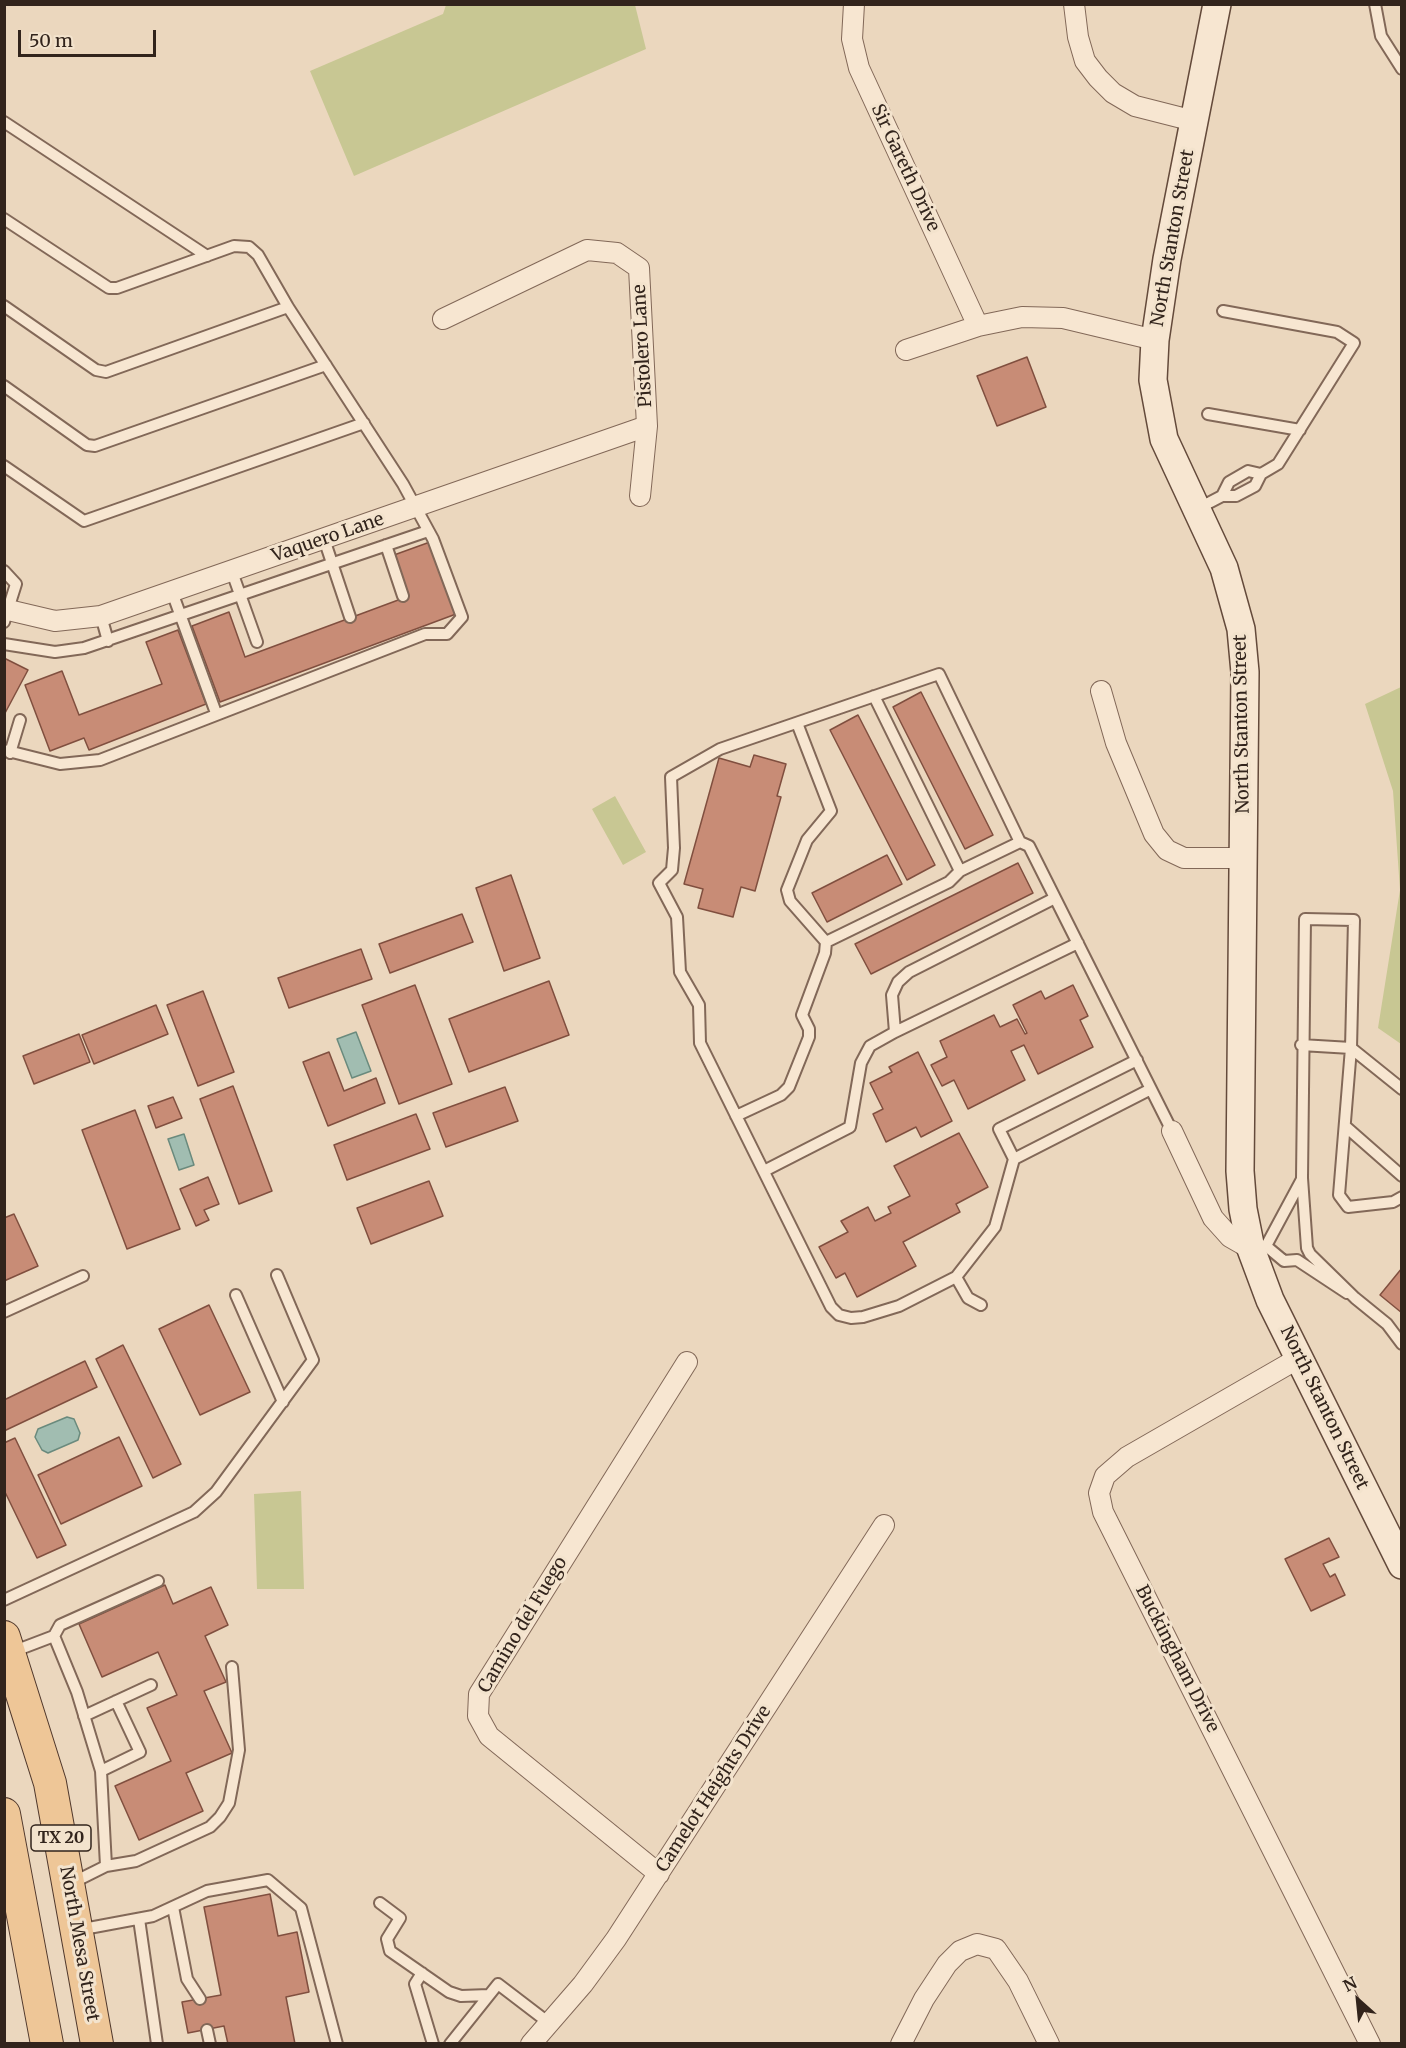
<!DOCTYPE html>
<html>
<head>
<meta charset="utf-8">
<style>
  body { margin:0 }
  #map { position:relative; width:1406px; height:2048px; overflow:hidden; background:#ebd7be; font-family:Merriweather,serif }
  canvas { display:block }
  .frame { position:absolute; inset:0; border:6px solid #32241c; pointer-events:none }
  .north { position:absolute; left:1328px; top:1970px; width:60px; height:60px; -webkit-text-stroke:4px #f3e3cd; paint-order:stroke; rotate:333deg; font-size:16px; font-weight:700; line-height:24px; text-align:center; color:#32241c }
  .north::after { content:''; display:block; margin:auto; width:21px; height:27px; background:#32241c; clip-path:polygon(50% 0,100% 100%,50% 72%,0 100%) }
  .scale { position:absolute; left:18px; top:30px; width:138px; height:27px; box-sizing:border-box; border:3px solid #32241c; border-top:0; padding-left:8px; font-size:18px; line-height:21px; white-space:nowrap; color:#32241c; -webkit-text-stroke:4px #f3e3cd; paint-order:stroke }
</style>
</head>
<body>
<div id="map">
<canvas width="1406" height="2048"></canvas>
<div class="frame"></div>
<div class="north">N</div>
<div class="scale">50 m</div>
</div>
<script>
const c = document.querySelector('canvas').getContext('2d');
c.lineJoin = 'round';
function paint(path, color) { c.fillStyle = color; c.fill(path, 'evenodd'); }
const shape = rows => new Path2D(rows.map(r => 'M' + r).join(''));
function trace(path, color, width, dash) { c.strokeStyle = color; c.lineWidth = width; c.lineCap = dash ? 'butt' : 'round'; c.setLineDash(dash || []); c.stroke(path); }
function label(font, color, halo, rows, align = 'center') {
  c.font = font + ' Merriweather,serif'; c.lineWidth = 6; c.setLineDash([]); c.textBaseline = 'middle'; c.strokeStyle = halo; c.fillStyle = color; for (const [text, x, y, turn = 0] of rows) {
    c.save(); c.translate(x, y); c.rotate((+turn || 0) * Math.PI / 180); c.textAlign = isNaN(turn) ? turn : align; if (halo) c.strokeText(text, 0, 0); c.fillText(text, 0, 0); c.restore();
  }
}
paint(shape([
  [446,5,635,5,646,49,354,176,310,71,443,14],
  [1401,687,1401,1044,1378,1028,1400,890,1393,791,1365,704],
  [615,796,646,852,623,865,592,809],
  [301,1491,304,1589,257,1589,254,1494]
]), '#c8c793');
const water = shape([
  [356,1032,371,1071,352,1078,337,1039,356,1032],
  [184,1134,194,1165,179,1170,168,1139,184,1134],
  [67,1417,74,1419,80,1433,78,1440,48,1453,42,1450,35,1437,38,1429,67,1417]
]);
paint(water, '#a1bdb1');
trace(water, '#6a8a7d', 1.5);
const building = shape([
  [1027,357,1046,407,997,426,977,376,1027,357],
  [430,542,456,614,220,702,192,626,229,612,245,657,409,596,394,555,430,542],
  [178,630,206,704,89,750,84,738,50,751,25,685,62,671,79,715,162,684,146,642,178,630],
  [4,658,28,670,4,715,4,658],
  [921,692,993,835,965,849,893,707,921,692],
  [858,715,935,865,907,880,830,730,858,715],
  [754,755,786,764,777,796,781,797,755,891,741,887,733,917,698,908,703,889,684,884,719,758,750,767,754,755],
  [887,855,902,884,827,922,812,893,887,855],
  [1018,863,1033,893,871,974,855,944,1018,863],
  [511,875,540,958,504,971,476,888,511,875],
  [462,914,473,942,390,973,379,944,462,914],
  [361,949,372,979,289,1008,278,978,361,949],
  [549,981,569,1035,469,1072,449,1019,549,981],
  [415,985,452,1084,399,1104,362,1005,415,985],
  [1073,985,1088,1016,1080,1020,1093,1047,1038,1074,1024,1045,1011,1051,1025,1080,968,1109,954,1080,942,1086,931,1065,947,1057,940,1041,994,1015,1000,1027,1017,1019,1025,1034,1027,1033,1013,1005,1041,991,1045,999,1073,985],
  [203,991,234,1072,198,1086,167,1005,203,991],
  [156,1005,168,1034,94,1064,82,1035,156,1005],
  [79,1034,90,1062,34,1084,23,1056,79,1034],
  [329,1052,344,1091,376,1078,385,1103,328,1126,303,1062,329,1052],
  [918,1052,952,1121,921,1137,916,1127,886,1142,873,1114,883,1109,870,1083,892,1072,889,1067,918,1052],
  [233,1086,272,1191,239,1204,200,1099,233,1086],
  [505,1087,518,1121,446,1147,433,1113,505,1087],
  [173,1097,182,1118,156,1128,148,1106,173,1097],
  [135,1110,180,1229,127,1249,82,1130,135,1110],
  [416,1114,430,1149,347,1180,334,1145,416,1114],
  [959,1133,988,1187,956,1204,960,1212,903,1242,916,1266,857,1297,845,1273,836,1278,819,1247,848,1232,841,1221,868,1207,875,1221,891,1213,888,1207,910,1196,894,1166,959,1133],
  [208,1177,219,1204,204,1210,209,1220,196,1226,180,1189,208,1177],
  [429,1181,443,1216,371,1244,357,1208,429,1181],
  [14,1214,38,1266,4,1281,4,1218,14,1214],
  [1402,1268,1402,1313,1380,1295,1402,1268],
  [209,1305,250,1392,200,1415,159,1329,209,1305],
  [123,1345,181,1464,153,1478,96,1359,123,1345],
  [85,1361,97,1387,4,1431,4,1400,85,1361],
  [119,1437,142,1486,61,1524,38,1475,119,1437],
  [15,1438,66,1545,37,1558,4,1490,4,1443,15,1438],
  [1329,1538,1339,1557,1323,1564,1330,1577,1335,1574,1345,1595,1311,1611,1285,1559,1329,1538],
  [165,1585,173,1604,211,1587,228,1625,205,1636,226,1682,204,1691,232,1753,186,1773,203,1811,139,1840,115,1786,171,1761,147,1708,177,1695,158,1652,102,1677,79,1624,165,1585],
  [270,1894,278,1936,297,1932,309,1992,286,1997,295,2044,228,2044,224,2026,188,2033,182,2002,221,1995,204,1907,270,1894]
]);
paint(building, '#c88c76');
trace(building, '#804f3f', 1.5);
const lane = shape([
  [1375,4,1381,36,1402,69],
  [4,122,207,256],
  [4,219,109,288,117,288,234,246,249,247,258,255,288,307,403,484,433,539,462,617,447,634,425,634,100,760,60,764,4,750],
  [4,306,96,370,106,372,288,307],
  [4,386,87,445,95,446,326,365],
  [1208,414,1300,430],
  [4,466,84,521,364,423],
  [1222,496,1229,482,1248,471,1261,474],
  [1197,509,1222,496,1236,496,1255,486,1261,474,1278,464,1354,343,1337,332,1223,311],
  [324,539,350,617],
  [386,545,403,596],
  [4,571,16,584,4,622],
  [232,572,257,642],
  [172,592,216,713],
  [101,616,108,641],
  [4,644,55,652,84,648,428,531],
  [874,696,960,871],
  [10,753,20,720],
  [1020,842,939,674,720,749,671,777,674,848,672,870,659,883,677,917,680,972,699,1005,700,1043,831,1307,839,1315,851,1318,863,1317,899,1306,956,1277,995,1227,1014,1159,999,1129,1137,1060],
  [826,942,949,882,960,871,1020,842,1029,846,1172,1131],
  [895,1032,1078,943],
  [1301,1045,1351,1048,1402,1089],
  [736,1116,781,1095,789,1087,809,1037,809,1029,802,1015,825,953,826,942,790,901,787,890,807,840,831,811,797,723],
  [1345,1126,1402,1176],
  [1014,1159,1151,1089],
  [764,1171,850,1127,861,1063,870,1046,895,1032,892,995,898,982,909,972,1055,898],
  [1402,1197,1393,1202,1348,1207,1339,1195,1351,1048,1354,920,1305,919,1302,1178,1307,1248,1310,1254,1355,1298,1387,1324,1402,1344],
  [1266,1246,1284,1261,1297,1260,1347,1293],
  [1259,1248,1266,1246,1302,1179],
  [956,1277,968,1298,981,1305],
  [236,1295,283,1402],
  [4,1312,83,1276],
  [4,1600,194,1512,216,1492,313,1360,277,1275],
  [54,1636,60,1625,158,1581],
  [12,1652,54,1636,77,1692,101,1771,106,1866,70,1884],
  [84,1716,151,1685],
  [101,1771,140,1752,116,1701],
  [106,1866,136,1861,210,1827,220,1817,229,1803,239,1750,232,1667],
  [380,1903,400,1918,387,1939,390,1951,449,1992,461,1996,489,1995],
  [173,1907,187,1979,200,1999],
  [139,1919,157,2044],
  [78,1930,153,1916,207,1891,268,1880,301,1908,337,2044],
  [422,1973,415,1984,433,2044],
  [207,2030,210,2044],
  [450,2044,498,1984,549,2023]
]);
const street = shape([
  [854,4,852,39,859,68,978,326],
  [1074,4,1078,37,1085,61,1098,78,1113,93,1135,106,1194,121],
  [443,319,587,250,617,253,639,268,647,426,640,496],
  [906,350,978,326,1022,317,1063,318,1155,340],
  [4,609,55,621,101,616,647,426],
  [1101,691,1116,743,1154,834,1167,850,1184,858,1243,858],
  [1172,1131,1213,1218,1230,1237,1251,1249],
  [1299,1358,1127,1457,1105,1476,1099,1493,1103,1512,1370,2044],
  [659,1874,489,1736,478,1716,479,1694,687,1362],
  [531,2044,583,1984,616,1939,884,1525],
  [901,2044,924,1999,947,1964,960,1951,977,1944,996,1949,1018,1981,1049,2044]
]);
const secondary = shape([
  [1217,4,1167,259,1155,340,1153,380,1164,439,1224,568,1241,629,1245,672,1240,1171,1243,1209,1251,1249,1270,1300,1402,1565]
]);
const primary = shape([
  [4,1637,50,1783,97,2044],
  [4,1814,47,2044]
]);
trace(lane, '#826858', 14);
trace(street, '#826858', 22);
trace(secondary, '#644a3b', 30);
trace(primary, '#50382c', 34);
trace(lane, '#f7e6d1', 10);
trace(street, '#f7e6d1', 20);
trace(secondary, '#f7e6d1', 27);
trace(primary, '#eec697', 32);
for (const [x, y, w] of [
  [61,1838,60]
]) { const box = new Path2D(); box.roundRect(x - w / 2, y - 13, w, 26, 4.5); c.fillStyle = '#f3e3cd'; c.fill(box); trace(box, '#32241c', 1.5); }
label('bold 16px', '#32241c', null, [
  ["TX 20",61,1838]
]);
label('18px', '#32241c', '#f3e3cd', [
  ["Sir Gareth Drive",905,168,65],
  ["North Stanton Street",1173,238,-80],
  ["Pistolero Lane",643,346,-93],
  ["Vaquero Lane",328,538,-19],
  ["North Stanton Street",1242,724,-91],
  ["North Stanton Street",1324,1408,64],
  ["Camino del Fuego",523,1625,-59],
  ["Buckingham Drive",1177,1659,63],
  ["Camelot Heights Drive",714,1789,-57],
  ["North Mesa Street",79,1944,80]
]);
</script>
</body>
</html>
